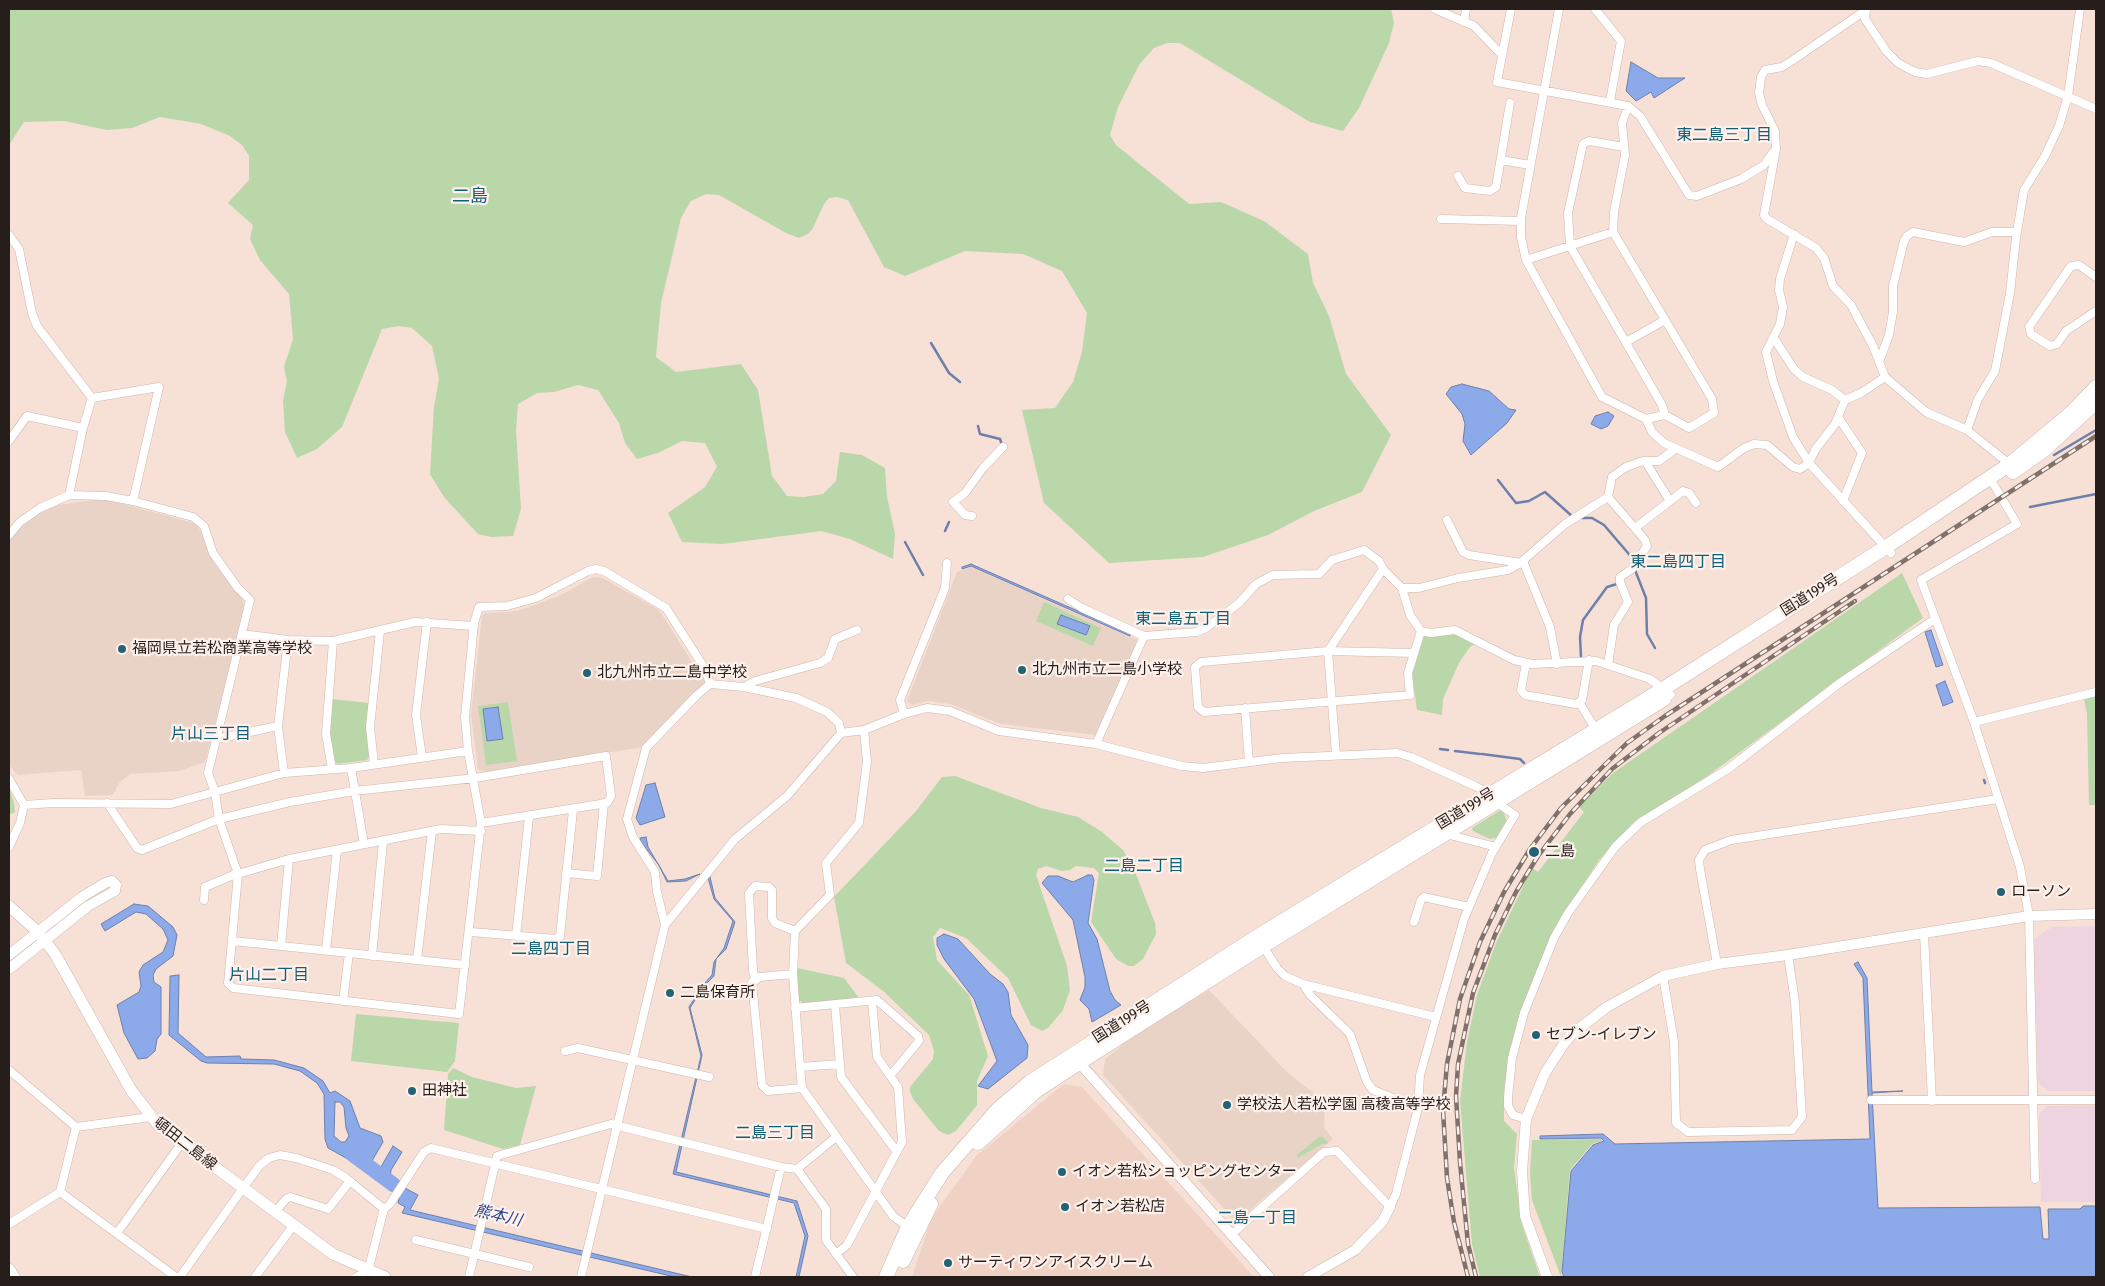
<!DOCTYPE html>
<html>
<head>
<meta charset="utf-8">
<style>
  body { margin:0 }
  #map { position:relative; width:2105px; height:1286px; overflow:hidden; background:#f7e0d6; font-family:"Fira Sans Condensed",sans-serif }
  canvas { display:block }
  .frame { position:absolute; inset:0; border:10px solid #261e1b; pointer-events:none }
</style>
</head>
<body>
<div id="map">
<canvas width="2105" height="1286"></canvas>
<div class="frame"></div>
</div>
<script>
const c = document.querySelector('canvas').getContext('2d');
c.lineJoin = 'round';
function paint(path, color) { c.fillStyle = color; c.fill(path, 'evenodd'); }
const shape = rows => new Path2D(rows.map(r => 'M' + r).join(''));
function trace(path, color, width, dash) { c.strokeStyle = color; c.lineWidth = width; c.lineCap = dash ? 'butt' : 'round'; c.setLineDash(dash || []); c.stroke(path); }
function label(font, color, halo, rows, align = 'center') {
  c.font = font + ' "Fira Sans Condensed","Noto Sans JP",sans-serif'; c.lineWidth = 4.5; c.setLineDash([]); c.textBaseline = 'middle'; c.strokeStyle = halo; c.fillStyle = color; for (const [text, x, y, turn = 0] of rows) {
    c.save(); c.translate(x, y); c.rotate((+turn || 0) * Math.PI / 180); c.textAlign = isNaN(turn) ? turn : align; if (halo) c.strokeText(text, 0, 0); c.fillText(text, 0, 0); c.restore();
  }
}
paint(shape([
  [1064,1084,1082,1087,1254,1277,912,1277,931,1219,976,1156]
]), '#f0d2c5');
paint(shape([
  [2096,926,2096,1091,2048,1091,2038,1082,2034,939,2052,927],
  [2096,1105,2096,1202,2041,1202,2039,1115,2046,1106]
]), '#edd4df');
paint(shape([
  [94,500,112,501,197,524,214,563,241,597,245,608,227,686,221,701,205,762,179,771,130,774,119,783,113,795,85,796,81,770,18,775,9,765,9,540,21,527,40,513,57,505],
  [971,567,1138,640,1096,735,1001,724,950,704,928,701,912,705,907,701,957,572],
  [593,577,603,578,659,610,705,682,644,747,484,772,478,769,471,715,482,616,485,613,511,612,527,608,561,595],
  [1209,990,1286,1071,1316,1095,1325,1107,1324,1128,1333,1139,1236,1222,1103,1075,1105,1059,1131,1038,1143,1029]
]), '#e9d3c6');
paint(shape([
  [9,9,1391,9,1394,23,1389,43,1359,108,1343,131,1310,122,1180,43,1167,43,1154,48,1139,65,1118,107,1110,135,1116,145,1189,204,1221,202,1264,221,1308,254,1313,283,1329,316,1346,374,1391,435,1362,492,1314,511,1268,535,1203,557,1109,563,1044,503,1022,410,1055,408,1073,382,1082,352,1087,313,1062,271,1023,254,965,251,905,276,884,267,848,200,837,197,829,198,824,204,813,228,808,234,799,238,786,233,719,195,706,194,691,201,681,218,661,303,656,357,676,372,741,364,758,390,772,476,787,496,804,497,823,494,836,481,840,452,862,455,885,468,887,497,895,534,893,559,850,539,821,531,723,544,682,542,668,513,705,487,717,467,705,443,682,441,658,453,637,459,625,443,619,423,598,390,578,385,554,392,537,393,518,404,516,430,521,509,513,536,491,537,478,534,444,497,430,474,434,407,439,379,432,346,412,328,399,326,382,329,342,427,317,449,297,458,285,432,283,401,287,381,284,367,293,339,289,294,260,260,250,239,253,225,228,203,249,180,249,156,242,145,230,136,201,124,160,117,132,128,107,130,64,121,24,122,9,145],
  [1902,573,1923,618,1676,799,1635,821,1599,860,1553,931,1517,1022,1504,1089,1504,1121,1517,1134,1514,1168,1522,1225,1540,1277,1480,1277,1472,1244,1460,1101,1467,1042,1477,995,1496,943,1532,868,1538,872,1584,812,1579,807,1613,773],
  [1044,602,1101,628,1093,646,1036,621],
  [1455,632,1475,644,1470,647,1459,663,1443,699,1442,715,1417,710,1412,674,1424,636],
  [2096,696,2096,805,2089,805,2087,713,2084,699],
  [331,699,369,703,366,729,370,756,367,760,338,764,332,760,329,732],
  [508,702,517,761,486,765,478,706],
  [955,776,1041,808,1078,817,1102,832,1123,850,1134,869,1155,923,1156,934,1143,959,1134,966,1128,966,1116,959,1091,922,1099,873,1094,868,1076,866,1070,870,1062,871,1046,866,1038,869,1036,875,1067,966,1070,990,1063,1010,1048,1028,1042,1031,1031,1025,1008,978,966,938,940,928,933,937,937,960,969,995,988,1056,977,1081,977,1105,956,1131,948,1135,939,1131,913,1099,910,1091,910,1087,933,1059,934,1051,929,1035,883,991,846,963,834,897,916,811,942,777],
  [9,787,14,803,15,812,12,814,9,813],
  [1502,809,1507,821,1499,837,1490,839,1473,831,1472,828],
  [797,968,844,978,859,998,803,1003,799,1000],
  [356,1014,459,1023,455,1061,447,1072,351,1061],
  [453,1068,472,1077,516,1088,536,1086,520,1145,503,1149,444,1130,448,1074],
  [1322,1136,1328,1142,1327,1144,1322,1144,1298,1158,1297,1155,1319,1137],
  [1601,1139,1602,1141,1592,1144,1570,1170,1561,1277,1532,1200,1530,1174,1532,1140]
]), '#bad7aa');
const water = shape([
  [1631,62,1658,78,1685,78,1654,98,1651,92,1636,101,1626,91,1631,62],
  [1462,384,1489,391,1509,409,1516,410,1507,423,1471,455,1463,441,1465,424,1462,414,1446,394,1451,387,1462,384],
  [1608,412,1614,416,1608,426,1601,429,1591,424,1595,416,1608,412],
  [971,564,1130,634,1130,636,971,566,962,569,962,567,971,564],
  [1061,615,1090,626,1086,635,1057,624,1061,615],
  [1931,630,1943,665,1936,667,1925,632,1931,630],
  [1945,681,1953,702,1943,706,1936,685,1945,681],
  [498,707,503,739,487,741,483,709,498,707],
  [655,783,665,817,640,825,636,818,646,785,655,783],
  [646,837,648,847,668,881,685,879,700,874,686,881,667,882,659,865,641,842,640,838,646,837],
  [1088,875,1092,875,1094,880,1088,923,1097,939,1110,991,1115,1000,1121,1005,1092,1022,1089,1009,1080,1000,1085,987,1085,977,1073,920,1042,883,1048,876,1058,876,1073,882,1088,875],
  [710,877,715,898,735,922,726,949,716,959,714,976,704,986,690,1008,702,1055,676,1172,797,1201,808,1236,799,1277,796,1277,805,1236,794,1203,673,1174,701,1056,689,1007,704,984,712,975,714,962,724,948,733,921,714,899,708,878,710,877],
  [134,904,148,906,173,927,177,935,173,956,156,969,153,975,154,982,161,987,161,1034,157,1039,155,1051,147,1058,138,1059,124,1033,117,1005,139,992,141,986,139,972,143,965,163,952,168,940,163,929,146,914,136,912,105,931,101,924,134,904],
  [944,934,958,939,990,974,1003,984,1008,992,1011,1015,1028,1045,1027,1058,988,1089,978,1086,997,1061,974,999,944,959,937,945,937,938,944,934],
  [1858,962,1867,978,1872,1092,1903,1091,1872,1093,1878,1208,2040,1207,2043,1239,2049,1239,2048,1209,2080,1209,2083,1206,2096,1206,2096,1277,1564,1277,1562,1272,1571,1171,1593,1145,1604,1141,1601,1138,1540,1139,1540,1136,1603,1134,1615,1144,1870,1139,1863,978,1854,964,1858,962],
  [179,975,178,1033,206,1057,240,1056,241,1059,274,1060,304,1068,323,1081,330,1093,335,1091,350,1101,360,1128,381,1136,383,1142,369,1166,364,1168,328,1148,325,1139,324,1094,317,1083,300,1071,274,1064,207,1063,201,1061,169,1035,170,976,179,975],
  [335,1102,340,1102,344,1107,346,1128,349,1136,345,1142,341,1142,334,1136,335,1102],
  [393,1146,402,1152,391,1170,390,1180,418,1195,410,1210,692,1277,675,1277,402,1213,405,1207,398,1203,400,1194,374,1179,393,1146]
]);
paint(water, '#8caae9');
trace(water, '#6d80ab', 1);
trace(shape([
  [931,343,949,373,960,382],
  [978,426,980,434,1000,439,1002,445],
  [2054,455,2096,430],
  [1498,480,1516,503,1529,501,1545,492,1573,517],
  [2030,507,2096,494],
  [1582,518,1592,518,1604,525,1634,560],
  [945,531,949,522],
  [905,542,923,575],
  [1635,570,1646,598,1647,634,1655,648],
  [1581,657,1580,637,1583,620,1607,587,1617,584],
  [1440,749,1448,750],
  [1455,751,1480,754],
  [1482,754,1520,759,1524,763],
  [1984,780,1985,783]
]), '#6d80ab', 2.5);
trace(shape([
  [352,1154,394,1185]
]), '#8caae9', 15);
const minor = shape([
  [1435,9,1474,26,1502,55],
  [1511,9,1497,82,1628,106,1640,116,1689,195,1697,196,1741,179,1764,165,1774,151],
  [1559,9,1521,218,1521,237,1526,260,1602,397,1646,419,1665,415,1689,428,1714,413,1712,399,1613,232,1614,212,1625,155,1622,123,1628,106],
  [1595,9,1621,41,1610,101],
  [1866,9,1865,19,1887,52,1898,63,1915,72,1927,74,1978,61,1991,63,2096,109],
  [1866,10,1793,60,1782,67,1765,70,1761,77,1759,93,1762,105,1775,131,1776,149,1764,215,1767,219,1816,248,1824,258,1833,286,1851,305,1873,346,1885,377,1926,412,1967,430,2012,466],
  [1464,22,1466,9],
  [1624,147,1589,141,1583,144,1568,213,1570,246,1662,405,1665,415],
  [1501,160,1530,165],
  [1458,176,1465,188,1490,191,1496,187,1510,103],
  [1441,219,1521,221],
  [1794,234,1780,279,1779,290,1783,307,1780,324,1766,352,1773,381,1793,437,1809,463,1891,553],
  [9,235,19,249,32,313,37,326,92,398],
  [1526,260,1613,232],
  [2096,277,2079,265,2071,266,2029,327,2031,334,2050,346,2057,344,2066,331,2096,311],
  [1773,337,1794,369,1803,377,1832,390,1845,400],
  [1626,342,1665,320],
  [1879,362,1889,335,1893,312,1893,286,1904,241,1907,236,1913,232,1964,242,1992,232,2017,232],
  [92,398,159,387,133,501],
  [1838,417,1862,453,1843,501],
  [1646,419,1652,432,1664,443,1718,467,1744,448,1754,444,1767,445,1793,467,1800,469,1809,463,1815,450,1835,424,1845,400,1861,393,1885,377],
  [1967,430,1978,399,1995,371,2010,293,2016,238,2024,190,2045,156,2059,126,2068,96,2080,9],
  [9,441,27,416,83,428],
  [1645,461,1670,501],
  [1994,485,2017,524,1921,580,1974,722,2020,867,2029,916,2035,1179],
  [69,495,83,428,92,398],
  [972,516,965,515,953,502,965,493,983,468,1003,447],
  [1447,520,1463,552,1469,555,1521,563],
  [1635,528,1683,491,1689,493,1696,503],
  [9,535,20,522,40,508,69,495,106,496,133,501,193,517,204,526,213,553,237,587,250,600,208,773,215,792,219,819,238,874,228,983,233,988,459,1014,481,823,468,751,465,717,474,623,479,607,507,606,536,598,588,571,596,569,604,571,666,608,705,669,710,684],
  [1523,561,1550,627,1557,664],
  [1402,588,1419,588,1458,578,1508,570,1519,564,1565,524,1608,497,1612,477,1626,467,1643,461,1659,461,1675,449],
  [1068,599,1082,608,1144,636,1197,632,1206,628,1239,603,1256,584,1273,575,1319,574,1332,560,1364,550,1379,561,1383,569,1402,588,1410,615,1421,631,1431,633,1455,630,1514,660,1532,664,1596,661,1650,679,1671,695],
  [242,634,288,640,333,641,415,622,474,626],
  [1413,653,1328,651,1201,662,1195,667,1198,707,1204,712,1410,695,1408,673,1421,631],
  [1526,663,1521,690,1525,695,1576,704,1582,700,1589,660],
  [1608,665,1614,625,1628,602,1620,582,1620,577,1632,569,1647,546,1645,540,1608,497],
  [744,687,755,681,820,663,828,658,835,639,857,630],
  [1579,702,1596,730],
  [1245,708,1249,762],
  [904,714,900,700,945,588,947,563],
  [1974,722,2096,692],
  [864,730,867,762,859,823,826,863,830,895,795,931,793,974,800,1067,802,1088,893,1216,908,1227],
  [216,739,278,726],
  [1096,744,1144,636],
  [1336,755,1328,651,1383,569],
  [422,757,416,715,427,622],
  [374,764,370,727,380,631],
  [351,768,364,844],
  [332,769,326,734,333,641],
  [284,773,278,726,288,640],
  [9,779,24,805,20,823,9,847],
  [107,803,137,848,142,850,219,819,290,802,354,791,475,778,606,756,611,796,607,803,481,823],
  [24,805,53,803,171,804,284,773,351,768,468,751],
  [1446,834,1496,847],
  [566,873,597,876,604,803],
  [238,874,289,859,441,829,481,831],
  [204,900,205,887,238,873],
  [1414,922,1421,900,1424,897,1469,907],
  [665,925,657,892,655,872,633,837,627,819,646,748,697,695,710,684,744,687,796,698,827,712,839,723,841,733],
  [471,932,556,939,560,936,573,810],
  [1924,934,1932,1101],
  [516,936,529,817],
  [233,941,465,965],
  [281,946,289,859],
  [1263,946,1277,968,1285,976,1303,984,1436,1017],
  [326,950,337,850],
  [372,956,383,842],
  [417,960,432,831],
  [1717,964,1700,869,1699,860,1705,850,1731,840,1998,799],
  [793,974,759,977,752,982,762,1085,768,1091,802,1088],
  [1663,976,1674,1042,1676,1123,1688,1132,1792,1130,1802,1117,1795,1002,1788,955],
  [756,980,753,971,749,893,755,886,769,887,772,890,772,918,775,923,795,931],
  [1303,984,1311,996,1350,1034,1367,1082,1373,1090,1418,1108],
  [343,1001,349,953],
  [835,1005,841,1077,897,1152],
  [795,1008,877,1000,918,1036,919,1041,890,1076],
  [565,1051,578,1048,709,1077],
  [800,1067,840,1064],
  [9,1070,76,1127,151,1117],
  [1871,1100,2096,1100],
  [1526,1119,1513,1115,1508,1106,1508,1097,1512,1058,1524,1013,1554,938,1568,913,1615,847,1641,822,1728,769,1841,682,1935,619],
  [797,1169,836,1137],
  [60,1192,176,1277],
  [275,1212,286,1199,290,1197,328,1209,350,1181],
  [9,1224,60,1192,76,1127],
  [117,1233,181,1144],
  [416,1240,529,1267],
  [836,1254,847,1245,902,1142,898,1087,877,1057,872,1001],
  [180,1277,243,1188,260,1165,269,1158,280,1155,296,1158,333,1170,346,1178,384,1209],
  [255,1277,293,1226],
  [356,1277,368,1271,384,1209,390,1204,424,1152,431,1148,767,1229],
  [469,1277,497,1156,611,1124,781,1167,797,1169,826,1209,826,1240,853,1277],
  [581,1277,665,925,735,839,787,796,841,733,864,730,904,714,927,708,950,711,999,731,1096,744,1182,766,1203,768,1282,758,1397,753,1411,757,1475,786,1490,794,1497,803,1515,815,1492,853,1464,919,1420,1075,1418,1108,1396,1194,1390,1207,1337,1151,1324,1152,1232,1234],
  [755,1277,781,1167]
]);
const tertiary = shape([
  [9,955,82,897,105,883,112,881,116,885,115,891,88,906,9,969],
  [1076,1059,1269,1277],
  [1308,1277,1355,1250,1382,1222,1390,1207],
  [1547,1277,1525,1216,1522,1171,1526,1119,1545,1073,1563,1045,1572,1034,1607,1007,1663,976,1717,964,1788,955,2029,916,2096,914]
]);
const secondary = shape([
  [9,906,38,932,55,954,131,1090,159,1126,333,1254,385,1277],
  [9,1269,14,1277]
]);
const trunk = shape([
  [2013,472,2044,450,2096,402],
  [978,1143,1036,1091,1079,1063,1263,946,1664,699],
  [903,1261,931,1204],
  [886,1277,908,1227,942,1173,998,1109,1030,1082,1258,936,1663,689,1886,547,2010,464,2070,414,2096,387]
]);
trace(minor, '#cdb7ad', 9);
trace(tertiary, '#cdb7ad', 11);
trace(secondary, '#cdb7ad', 12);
trace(trunk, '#cdb7ad', 15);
trace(minor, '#fff', 8);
trace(tertiary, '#fff', 10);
trace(secondary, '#fff', 11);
trace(trunk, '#fff', 14);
const rail = shape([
  [1468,1277,1454,1222,1447,1178,1443,1110,1447,1064,1460,999,1480,942,1504,892,1530,849,1561,808,1627,743,1665,716,2096,436],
  [1476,1277,1468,1244,1460,1162,1456,1096,1458,1064,1473,993,1495,935,1516,892,1538,856,1570,814,1612,769,1659,733,1855,601]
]);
trace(rail, '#80716b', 4.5);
trace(rail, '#fef0ea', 2.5, [8]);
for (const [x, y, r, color] of [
  [122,649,5,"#236277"],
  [1022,670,5,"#236277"],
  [587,673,5,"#236277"],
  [1534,852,6,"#236277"],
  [2001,892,5,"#236277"],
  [670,993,5,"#236277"],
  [1536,1035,5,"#236277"],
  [412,1091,5,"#236277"],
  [1227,1105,5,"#236277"],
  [1062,1172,5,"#236277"],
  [1065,1207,5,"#236277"],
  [948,1263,5,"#236277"]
]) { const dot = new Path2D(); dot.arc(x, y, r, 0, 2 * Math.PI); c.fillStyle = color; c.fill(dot); trace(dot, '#fef0ea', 2); }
label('15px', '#261e1b', '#fef0ea', [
  ["国道199号",1810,595,-32],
  ["国道199号",1466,809,-31],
  ["国道199号",1122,1022,-32],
  ["頓田二島線",185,1144,38]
]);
label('15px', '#261e1b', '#fef0ea', [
  ["福岡県立若松商業高等学校",132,649],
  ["北九州市立二島小学校",1032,670],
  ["北九州市立二島中学校",597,673],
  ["二島",1545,852],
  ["ローソン",2011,892],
  ["二島保育所",680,993],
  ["セブン-イレブン",1546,1035],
  ["田神社",422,1091],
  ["学校法人若松学園 高稜高等学校",1237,1105],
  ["イオン若松ショッピングセンター",1072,1172],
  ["イオン若松店",1075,1207],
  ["サーティワンアイスクリーム",958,1263]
], 'left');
label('16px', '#115f77', '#fef0ea', [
  ["東二島三丁目",1724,136],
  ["東二島四丁目",1678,563],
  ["東二島五丁目",1183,620],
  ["片山三丁目",211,735],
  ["二島二丁目",1144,867],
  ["二島四丁目",551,950],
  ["片山二丁目",269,976],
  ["二島三丁目",775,1134],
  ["二島一丁目",1257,1219]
]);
label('italic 16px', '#27458f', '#fef0ea', [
  ["熊本川",498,1216,13]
]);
label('18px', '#115f77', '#fef0ea', [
  ["二島",470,197]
]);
</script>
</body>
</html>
